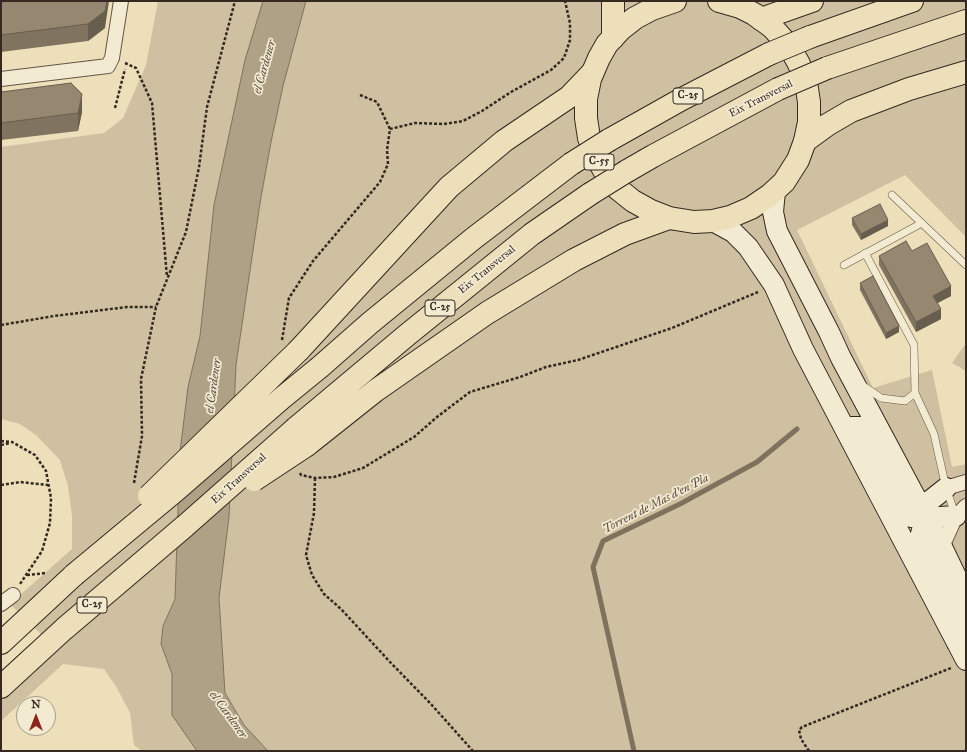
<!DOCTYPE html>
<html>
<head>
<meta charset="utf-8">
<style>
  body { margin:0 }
  #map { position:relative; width:967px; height:752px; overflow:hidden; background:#eddfba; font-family:"IM FELL Great Primer",serif }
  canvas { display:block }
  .frame { position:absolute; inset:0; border:2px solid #352820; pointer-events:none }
  .north { position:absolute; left:16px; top:696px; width:40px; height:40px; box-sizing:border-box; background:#f3ead2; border:1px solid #a79c8b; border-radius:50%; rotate:0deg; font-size:11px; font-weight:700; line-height:16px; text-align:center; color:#352820 }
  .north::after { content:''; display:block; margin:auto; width:14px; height:18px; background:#8f2418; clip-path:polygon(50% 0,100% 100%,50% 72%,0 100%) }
</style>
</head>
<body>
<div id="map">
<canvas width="967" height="752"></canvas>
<div class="frame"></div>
<div class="north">N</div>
</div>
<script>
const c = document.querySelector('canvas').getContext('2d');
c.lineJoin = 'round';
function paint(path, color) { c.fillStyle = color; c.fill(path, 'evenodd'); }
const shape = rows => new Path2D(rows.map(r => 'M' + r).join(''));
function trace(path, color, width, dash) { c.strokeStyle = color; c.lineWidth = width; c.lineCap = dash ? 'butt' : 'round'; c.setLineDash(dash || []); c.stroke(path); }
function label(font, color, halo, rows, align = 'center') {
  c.font = font + ' "IM FELL Great Primer",serif'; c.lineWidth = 3.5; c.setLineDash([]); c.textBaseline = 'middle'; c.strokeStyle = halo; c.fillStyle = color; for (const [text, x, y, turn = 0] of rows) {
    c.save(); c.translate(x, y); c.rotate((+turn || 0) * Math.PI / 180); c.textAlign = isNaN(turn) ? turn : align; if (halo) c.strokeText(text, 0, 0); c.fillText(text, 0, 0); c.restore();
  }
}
paint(shape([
  [158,1,263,1,245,60,214,205,200,336,188,387,180,452,175,599,163,626,161,644,172,674,172,715,197,751,142,751,134,745,130,713,117,688,104,669,63,664,1,721,1,700,56,649,10,604,72,549,72,515,68,486,60,460,36,435,20,424,1,419,1,147,104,133,123,118,146,65],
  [306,1,966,1,966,237,905,175,797,230,873,388,932,370,952,467,966,464,966,751,268,751,244,725,225,693,219,598,229,517,236,365,260,203,271,142,283,86],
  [966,343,966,371,952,363]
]), '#cec0a0');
const water = shape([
  [263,1,306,1,283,86,271,142,260,203,236,365,229,517,219,598,225,693,244,725,268,751,197,751,172,715,172,674,161,644,163,626,175,599,180,452,188,387,200,336,214,205,245,60,263,1]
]);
paint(water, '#aea186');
trace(water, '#7e715d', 1);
trace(shape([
  [634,751,593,567,603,541,680,504,757,462,797,429]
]), '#7e715d', 5);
const lane = shape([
  [892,195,966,265],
  [865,253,914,345,915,393,934,434,946,488,955,514],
  [844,265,922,223],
  [862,385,881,398,905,401,915,393]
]);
const street = shape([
  [1,79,108,66,112,58,121,1],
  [946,488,966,482],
  [942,547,956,516,966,506],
  [1,604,13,595]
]);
const secondary = shape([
  [775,191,773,212,777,231,829,332,841,358,942,547,966,597],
  [713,221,733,232,748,247,774,285,803,349,966,660],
  [844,427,862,427,904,511,911,517,925,518,956,516],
  [946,488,927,503,925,518,920,538,965,627,957,643]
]);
const primary = shape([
  [675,1,652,9,635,18,621,29,607,44,599,58,590,79,586,99,586,118,589,138,596,156,606,174,618,189,633,201,651,211,669,218,694,222,713,221,730,217,751,208,770,195,784,182,798,160,805,141,809,122,809,102,806,82,799,64,789,46,772,27,754,14,740,7,719,1],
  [613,38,613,1]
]);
const highway = shape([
  [761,19,812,1],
  [810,37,912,1],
  [827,68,966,21],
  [609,140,682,99,769,54],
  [805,141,827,125,851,111,909,89,966,72],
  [627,171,653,156,778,89],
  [299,350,449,187,504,141,569,97,592,73],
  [320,367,370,323,474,238,571,164],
  [296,428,407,335,532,234,590,194],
  [307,445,375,391,487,313,574,260,625,234,669,218],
  [1,643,74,575],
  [1,687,64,629,185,526]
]);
trace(lane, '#635646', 8);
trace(street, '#635646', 16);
trace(secondary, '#352820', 22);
trace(primary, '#352820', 24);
trace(highway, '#352820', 24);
trace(shape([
  [125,63,136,68,152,103,167,277],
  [360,95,377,102,390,129],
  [115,108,125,69],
  [1,325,54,316,127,307,156,307],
  [282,340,289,298,313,261,380,182,388,164,387,150,390,129,415,123,444,124,463,121,482,111,511,92,551,70,564,58,570,40,570,23,565,1],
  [1,441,12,442,35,455,46,471,51,498,50,523,42,551,20,584],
  [1,445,10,443],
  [300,473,301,475,315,478,334,477,363,468,414,437,437,417,470,392,520,377,546,367,578,360,672,328,758,292],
  [315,478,314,513,306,555,312,575,324,594,341,609,390,662,430,703,473,751],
  [134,483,142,436,141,379,156,307,186,232,199,167,207,107,235,1],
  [1,485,20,482,48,485],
  [27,575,46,573],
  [809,751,801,739,799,730,802,727,951,668]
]), '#352820', 2.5, [3, 2]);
trace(lane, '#f3ead2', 7);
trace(street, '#f3ead2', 14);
trace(secondary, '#f3ead2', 20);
trace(primary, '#eddfba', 22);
trace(highway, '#eddfba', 22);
const highwayBridge = shape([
  [769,54,810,37],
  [778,89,827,68],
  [571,164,609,140],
  [590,194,627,171],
  [254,480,307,445],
  [149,496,299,350],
  [185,526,296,428],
  [74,575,175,491,282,398,320,367]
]);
trace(highwayBridge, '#352820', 24, []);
trace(highwayBridge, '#eddfba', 22);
paint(shape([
  [1,1,105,28,88,41,1,52],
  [1,92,82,112,78,131,1,140],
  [852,218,888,226,861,240,852,225],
  [912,251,951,296,938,303,941,319,916,332,879,265,879,256],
  [860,283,899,332,886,339,860,290]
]), '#807460');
paint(shape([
  [107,1,109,1,105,28,88,41,88,24],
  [82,94,82,112,78,131,78,113],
  [888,220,888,226,861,240,861,234],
  [951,286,951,296,933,305,933,296],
  [941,309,941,319,916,332,916,322],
  [899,326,899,332,886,339,886,333]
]), '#685e4e');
const building = shape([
  [1,1,107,1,105,11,88,24,1,35,1,1],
  [71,83,82,94,78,113,1,123,1,92,71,83],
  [880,204,888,220,861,234,852,218,880,204],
  [906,241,912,251,927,243,951,286,933,296,941,309,916,322,879,256,906,241],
  [873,276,899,326,886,333,860,283,873,276]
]);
paint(building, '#958770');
trace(building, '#685e4e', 1);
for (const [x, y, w] of [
  [688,96,30],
  [599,162,30],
  [440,308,30],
  [92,605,30]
]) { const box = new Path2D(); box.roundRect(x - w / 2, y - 8, w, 16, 3); c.fillStyle = '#f3ead2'; c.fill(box); trace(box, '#352820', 1); }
label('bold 10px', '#352820', null, [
  ["C-25",688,96],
  ["C-55",599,162],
  ["C-25",440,308],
  ["C-25",92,605]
]);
label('11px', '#352820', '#f3ead2', [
  ["Eix Transversal",761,99,-27],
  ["Eix Transversal",487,270,-39],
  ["Eix Transversal",239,479,-42]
]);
label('italic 12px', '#594c3f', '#f3ead2', [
  ["el Cardener",265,67,-74],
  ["el Cardener",214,386,-82],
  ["Torrent de Mas d'en Pla",656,504,-27],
  ["el Cardener",228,715,54]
]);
</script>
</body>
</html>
